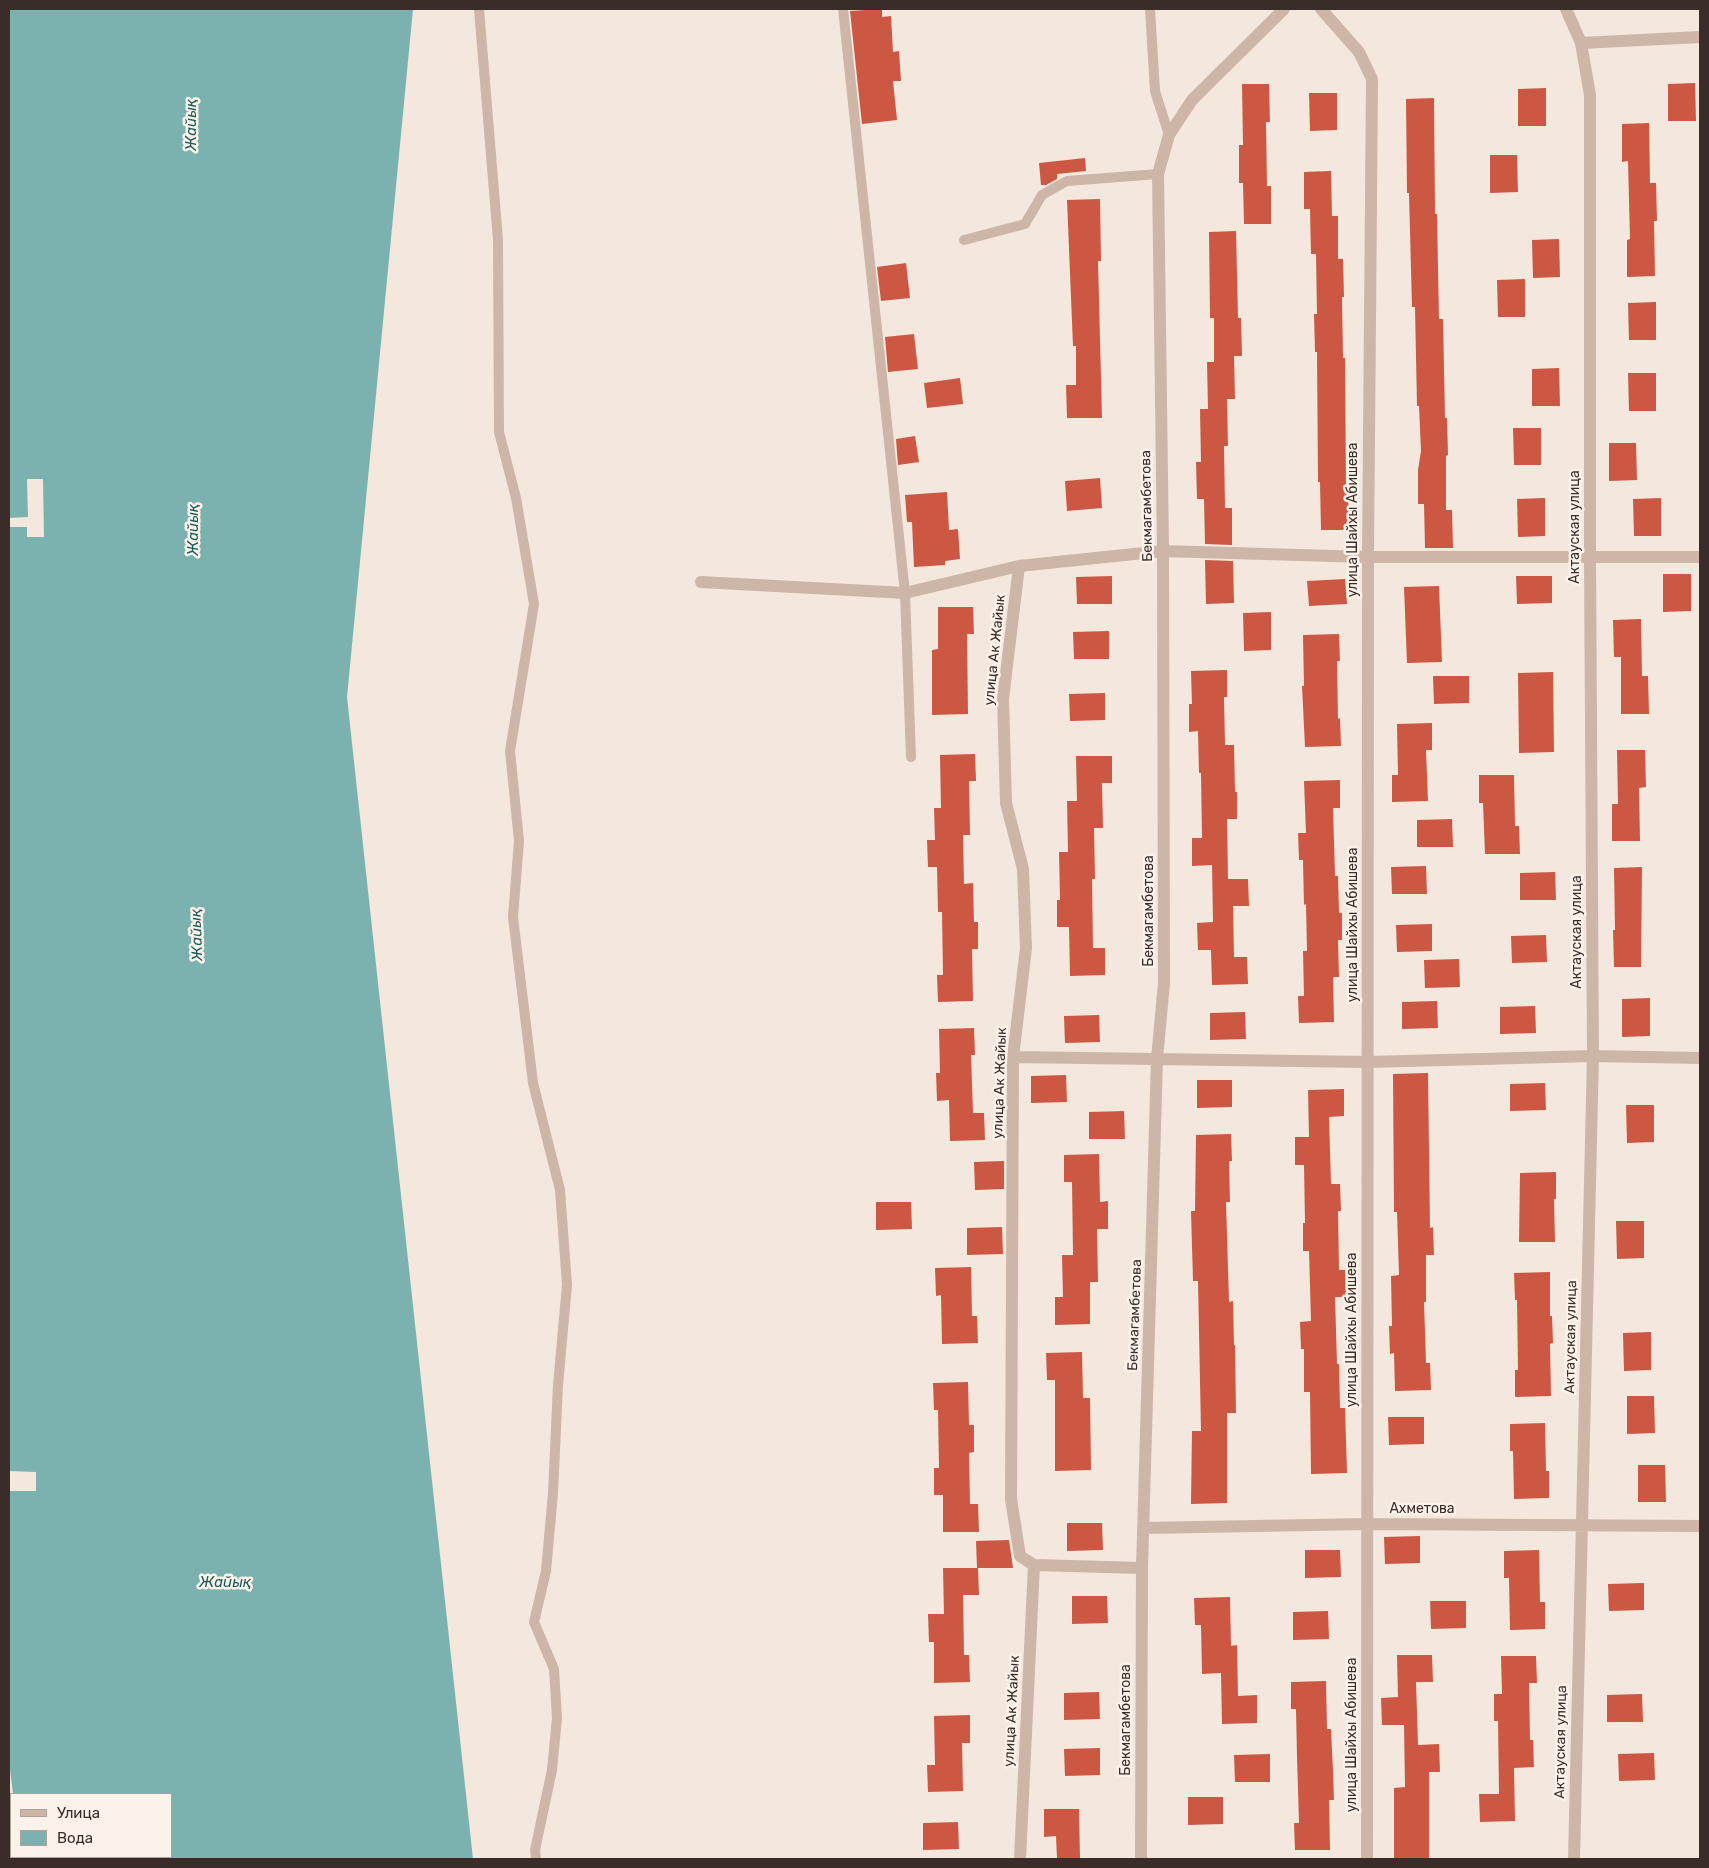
<!DOCTYPE html>
<html>
<head>
<meta charset="utf-8">
<style>
  body { margin:0 }
  #map { position:relative; width:1709px; height:1868px; overflow:hidden; background:#f4e7dd; font-family:Rubik,sans-serif }
  canvas { display:block }
  .frame { position:absolute; inset:0; border:10px solid #392c29; pointer-events:none }
  .legend { position:absolute; left:10px; top:1793px; width:162px; height:65px; box-sizing:border-box; background:#fbf2ea; border:1px solid #ada39d; margin:0; padding:6px 9px; list-style:none; font-size:15px; color:#392c29 }
  .legend li { display:flex; align-items:center; gap:10px; height:25px }
  .legend b { width:25px; border:1px solid #ada39d }
</style>
</head>
<body>
<div id="map">
<canvas width="1709" height="1868"></canvas>
<div class="frame"></div>
<ul class="legend">
<li><b style="height:6px;background:#cdb5a8"></b>Улица</li>
<li><b style="height:14px;background:#7bb2af"></b>Вода</li>
</ul>
</div>
<script>
const c = document.querySelector('canvas').getContext('2d');
c.lineJoin = 'round';
function paint(path, color) { c.fillStyle = color; c.fill(path, 'evenodd'); }
const shape = rows => new Path2D(rows.map(r => 'M' + r).join(''));
function trace(path, color, width, dash) { c.strokeStyle = color; c.lineWidth = width; c.lineCap = dash ? 'butt' : 'round'; c.setLineDash(dash || []); c.stroke(path); }
function label(font, color, halo, rows, align = 'center') {
  c.font = font + ' Rubik,sans-serif'; c.lineWidth = 5; c.setLineDash([]); c.textBaseline = 'middle'; c.strokeStyle = halo; c.fillStyle = color; for (const [text, x, y, turn = 0] of rows) {
    c.save(); c.translate(x, y); c.rotate((+turn || 0) * Math.PI / 180); c.textAlign = isNaN(turn) ? turn : align; if (halo) c.strokeText(text, 0, 0); c.fillText(text, 0, 0); c.restore();
  }
}
paint(shape([
  [9,9,413,9,347,697,473,1859,23,1859,22,1857,171,1857,171,1794,13,1794,9,1761]
]), '#7bb2af');
paint(shape([
  [27,479,43,479,44,537,27,537,27,527,9,527,9,518,28,517],
  [9,1471,36,1472,36,1491,9,1491]
]), '#f4e7dd');
paint(shape([
  [882,9,882,17,891,16,893,52,899,51,901,81,893,81,897,120,862,124,850,11],
  [1695,83,1696,121,1668,121,1668,84],
  [1242,84,1269,84,1270,122,1266,122,1267,186,1271,186,1271,224,1244,224,1243,183,1239,183,1239,145,1243,145],
  [1546,88,1546,126,1518,126,1518,89],
  [1309,93,1337,93,1337,130,1310,131],
  [1434,98,1435,214,1437,214,1439,319,1443,319,1445,418,1447,418,1448,455,1446,456,1446,510,1452,510,1453,548,1425,548,1424,504,1418,504,1418,470,1421,451,1419,406,1417,406,1415,307,1412,307,1409,193,1407,193,1406,99],
  [1649,123,1650,183,1656,183,1657,221,1654,221,1655,276,1627,277,1627,240,1630,239,1628,161,1622,162,1622,124],
  [1490,155,1517,155,1518,192,1490,193],
  [1085,158,1086,171,1057,174,1057,179,1046,185,1041,185,1039,163],
  [1331,171,1332,216,1338,216,1338,259,1343,259,1344,297,1342,297,1343,358,1345,358,1346,492,1348,492,1349,530,1321,530,1320,482,1318,482,1317,352,1315,352,1314,314,1317,314,1316,254,1311,254,1310,209,1304,209,1304,172],
  [1100,199,1101,261,1098,261,1102,418,1067,418,1066,385,1076,385,1076,346,1073,346,1067,200],
  [1236,231,1238,318,1241,318,1242,356,1234,356,1235,399,1227,399,1228,446,1224,446,1225,508,1232,508,1232,545,1205,544,1204,499,1197,499,1196,462,1201,462,1200,409,1208,409,1207,362,1214,362,1214,318,1210,318,1209,232],
  [1559,239,1560,277,1533,278,1532,240],
  [906,263,910,298,881,301,877,267],
  [1525,279,1525,317,1498,317,1497,280],
  [1656,302,1656,340,1629,340,1628,303],
  [914,334,918,369,888,372,885,337],
  [1559,368,1560,406,1532,406,1532,369],
  [1628,373,1656,373,1656,411,1629,411],
  [960,378,963,404,927,408,924,383],
  [1513,428,1541,428,1541,465,1514,465],
  [915,436,919,462,898,465,896,439],
  [1609,443,1636,443,1637,480,1609,481],
  [1100,478,1102,508,1067,511,1065,481],
  [947,492,949,530,958,529,960,559,945,561,945,565,914,567,912,522,907,522,905,495],
  [1545,498,1545,536,1518,537,1517,499],
  [1661,498,1661,536,1634,536,1633,499],
  [1205,560,1233,561,1234,603,1206,604],
  [1663,574,1691,574,1691,611,1663,612],
  [1112,576,1112,604,1077,604,1076,577],
  [1516,576,1552,576,1552,603,1517,604],
  [1345,579,1347,604,1309,606,1307,581],
  [1439,586,1442,662,1407,663,1404,587],
  [938,607,973,607,974,634,967,634,968,714,932,715,932,650,938,649],
  [1271,612,1271,650,1244,651,1243,613],
  [1641,619,1642,676,1648,676,1649,714,1621,714,1621,657,1614,657,1613,620],
  [1109,631,1109,659,1074,659,1073,632],
  [1339,634,1340,661,1337,661,1338,719,1340,718,1341,746,1305,747,1302,686,1304,686,1303,635],
  [1227,670,1227,697,1224,697,1225,745,1234,745,1235,792,1237,792,1237,819,1227,819,1228,879,1248,879,1249,906,1233,906,1234,957,1247,957,1248,984,1212,985,1211,950,1198,950,1197,923,1213,922,1212,865,1192,866,1192,838,1202,838,1201,773,1199,773,1198,731,1189,732,1189,704,1192,704,1191,671],
  [1553,672,1554,752,1519,753,1518,673],
  [1433,676,1469,676,1469,703,1434,704],
  [1105,693,1105,720,1070,721,1069,694],
  [1432,723,1432,750,1426,750,1428,801,1392,802,1392,775,1398,775,1397,724],
  [1617,750,1645,750,1646,787,1639,788,1640,841,1612,841,1612,804,1618,804],
  [975,754,976,781,969,781,970,835,963,835,964,884,973,883,974,922,978,922,978,949,972,949,973,1001,938,1002,937,975,943,975,942,912,938,912,937,867,928,867,927,840,935,840,934,808,941,808,940,755],
  [1076,756,1112,756,1112,783,1102,783,1103,828,1094,828,1095,879,1092,879,1093,948,1105,948,1105,975,1070,976,1069,927,1057,927,1057,900,1060,900,1059,852,1068,852,1067,801,1077,801],
  [1479,775,1514,775,1515,826,1519,826,1520,854,1485,854,1483,803,1479,803],
  [1340,780,1340,808,1333,808,1335,876,1338,876,1339,913,1342,913,1342,940,1338,940,1339,977,1333,977,1334,1022,1299,1023,1298,996,1304,996,1303,951,1307,951,1306,904,1304,905,1303,860,1299,860,1298,833,1306,833,1304,781],
  [1452,819,1453,847,1417,847,1417,820],
  [1426,866,1427,894,1392,894,1391,867],
  [1642,867,1641,967,1614,967,1613,930,1615,930,1614,868],
  [1555,872,1556,900,1520,900,1520,873],
  [1432,924,1432,951,1397,952,1396,925],
  [1546,935,1547,962,1512,963,1511,936],
  [1459,959,1460,987,1425,988,1424,960],
  [1650,998,1650,1036,1622,1037,1622,999],
  [1437,1001,1438,1028,1402,1029,1402,1002],
  [1535,1006,1536,1033,1500,1034,1500,1007],
  [1245,1012,1246,1039,1210,1040,1210,1013],
  [1099,1015,1100,1042,1065,1043,1064,1016],
  [974,1028,975,1055,971,1055,973,1113,984,1113,985,1140,950,1141,949,1100,937,1101,936,1073,940,1073,939,1029],
  [1428,1073,1430,1228,1433,1227,1434,1255,1426,1255,1426,1302,1424,1302,1426,1363,1430,1363,1431,1390,1395,1391,1394,1353,1390,1354,1389,1326,1392,1326,1391,1276,1399,1275,1397,1212,1394,1212,1393,1074],
  [1066,1075,1067,1102,1031,1103,1031,1076],
  [1197,1080,1232,1080,1232,1107,1197,1108],
  [1545,1083,1546,1110,1510,1111,1510,1084],
  [1344,1089,1344,1116,1329,1117,1331,1184,1340,1184,1341,1211,1338,1211,1339,1270,1345,1270,1346,1297,1335,1297,1337,1364,1339,1364,1340,1408,1345,1408,1347,1473,1311,1474,1310,1392,1304,1392,1304,1349,1301,1349,1300,1322,1311,1321,1309,1251,1303,1251,1303,1223,1305,1223,1304,1165,1295,1165,1295,1137,1309,1137,1308,1090],
  [1626,1105,1654,1105,1654,1142,1627,1143],
  [1124,1111,1125,1139,1089,1139,1089,1112],
  [1231,1134,1232,1161,1229,1161,1230,1202,1226,1202,1229,1302,1233,1301,1234,1345,1235,1345,1236,1413,1227,1413,1227,1503,1191,1504,1192,1431,1201,1431,1198,1281,1193,1281,1191,1211,1195,1211,1196,1135],
  [1099,1154,1100,1202,1108,1201,1108,1229,1097,1229,1098,1282,1090,1282,1090,1324,1055,1325,1055,1297,1063,1297,1062,1255,1073,1255,1072,1182,1064,1182,1064,1155],
  [1004,1161,1004,1189,975,1190,974,1162],
  [1556,1172,1556,1199,1554,1199,1555,1242,1519,1242,1520,1173],
  [876,1202,911,1202,912,1229,876,1230],
  [1616,1221,1644,1221,1644,1258,1617,1259],
  [1002,1227,1003,1254,967,1255,967,1228],
  [971,1267,972,1316,977,1316,978,1343,942,1344,941,1295,936,1296,935,1268],
  [1550,1272,1550,1316,1552,1316,1553,1343,1550,1344,1551,1396,1515,1397,1515,1370,1518,1370,1517,1300,1515,1300,1514,1273],
  [1651,1332,1651,1370,1624,1371,1623,1333],
  [1082,1352,1083,1398,1090,1398,1091,1470,1055,1471,1055,1380,1047,1380,1046,1353],
  [968,1382,969,1425,974,1425,974,1452,969,1453,970,1504,978,1504,979,1532,943,1532,943,1495,934,1495,934,1468,939,1468,938,1410,934,1410,933,1383],
  [1627,1396,1654,1396,1655,1433,1627,1434],
  [1388,1417,1424,1417,1424,1444,1389,1445],
  [1545,1423,1546,1471,1549,1471,1549,1498,1514,1499,1513,1451,1510,1451,1510,1424],
  [1638,1465,1665,1465,1666,1502,1638,1502],
  [1067,1523,1102,1523,1103,1550,1067,1551],
  [1420,1536,1420,1563,1385,1564,1384,1537],
  [1009,1540,1013,1568,978,1568,979,1595,963,1595,964,1655,969,1655,970,1682,934,1683,934,1642,929,1642,928,1614,944,1614,943,1568,977,1568,976,1541],
  [1305,1550,1340,1550,1341,1577,1305,1578],
  [1539,1550,1540,1602,1545,1602,1545,1629,1510,1630,1509,1578,1504,1578,1504,1551],
  [1644,1583,1644,1610,1609,1611,1608,1584],
  [1072,1596,1107,1596,1108,1623,1072,1624],
  [1230,1597,1231,1646,1237,1645,1238,1696,1257,1695,1257,1723,1222,1724,1221,1673,1202,1674,1201,1625,1195,1625,1194,1598],
  [1430,1601,1466,1601,1466,1628,1431,1629],
  [1328,1611,1329,1639,1293,1640,1293,1612],
  [1397,1655,1432,1655,1433,1682,1416,1682,1418,1745,1439,1744,1440,1772,1429,1772,1429,1859,1394,1859,1394,1788,1405,1787,1404,1725,1382,1725,1381,1698,1398,1697],
  [1501,1656,1536,1656,1537,1683,1529,1683,1530,1740,1533,1740,1534,1767,1514,1768,1515,1821,1480,1822,1479,1794,1499,1794,1498,1721,1494,1721,1494,1694,1502,1694],
  [1326,1681,1327,1729,1331,1729,1333,1772,1334,1800,1329,1800,1330,1850,1295,1850,1294,1823,1299,1823,1297,1757,1296,1709,1291,1709,1291,1682],
  [1099,1692,1100,1719,1064,1720,1064,1693],
  [1642,1694,1643,1722,1607,1722,1607,1695],
  [970,1715,970,1743,962,1743,963,1791,928,1792,927,1765,935,1765,934,1716],
  [1100,1748,1100,1775,1065,1776,1064,1749],
  [1654,1753,1655,1780,1619,1781,1618,1754],
  [1270,1754,1270,1782,1235,1782,1234,1755],
  [1188,1797,1223,1797,1223,1824,1188,1825],
  [1044,1809,1079,1809,1080,1859,1057,1859,1056,1836,1044,1837],
  [958,1822,959,1849,923,1850,923,1823]
]), '#cc5843');
trace(shape([
  [479,9,498,240,499,432,516,498,534,604,510,751,519,841,513,917,533,1083,560,1190,567,1285,558,1385,553,1493,546,1571,534,1622,554,1669,557,1718,552,1770,535,1850,536,1859],
  [843,9,905,593,911,757],
  [1150,9,1155,91,1169,135],
  [964,240,1025,224,1042,195,1067,181,1158,174]
]), '#cdb5a8', 10);
trace(shape([
  [1321,9,1359,52,1372,79,1368,557,1367,1859],
  [1566,9,1581,43,1590,95,1590,558,1593,1056,1574,1859],
  [1581,43,1700,37],
  [1019,566,1003,699,1006,803,1023,869,1026,948,1013,1057,1011,1499,1020,1556,1034,1565,1142,1568],
  [701,582,905,593,1019,566,1163,551,1368,557,1700,557],
  [1013,1057,1368,1062,1593,1056,1700,1058],
  [1144,1528,1367,1524,1700,1526],
  [1020,1859,1034,1565],
  [1141,1859,1142,1568,1157,1059,1164,983,1163,551,1158,174,1169,135,1192,100,1284,9]
]), '#cdb5a8', 12);
label('14px', '#392c29', '#fbf2ea', [
  ["Бекмагамбетова",1147,506,-91],
  ["улица Шайхы Абишева",1353,520,-90],
  ["Актауская улица",1575,527,-90],
  ["улица Ак Жайык",995,650,-84],
  ["Бекмагамбетова",1149,911,-90],
  ["улица Шайхы Абишева",1353,925,-90],
  ["Актауская улица",1577,932,-90],
  ["улица Ак Жайык",1000,1083,-88],
  ["Бекмагамбетова",1135,1315,-88],
  ["улица Шайхы Абишева",1352,1330,-90],
  ["Актауская улица",1571,1337,-89],
  ["Ахметова",1422,1509],
  ["улица Ак Жайык",1012,1711,-87],
  ["Бекмагамбетова",1126,1720,-90],
  ["улица Шайхы Абишева",1352,1735,-90],
  ["Актауская улица",1561,1742,-89]
]);
label('italic 15px', '#1c5d5b', '#fbf2ea', [
  ["Жайық",192,125,-90],
  ["Жайық",194,530,-90],
  ["Жайық",197,935,-92],
  ["Жайық",225,1583]
]);
</script>
</body>
</html>
